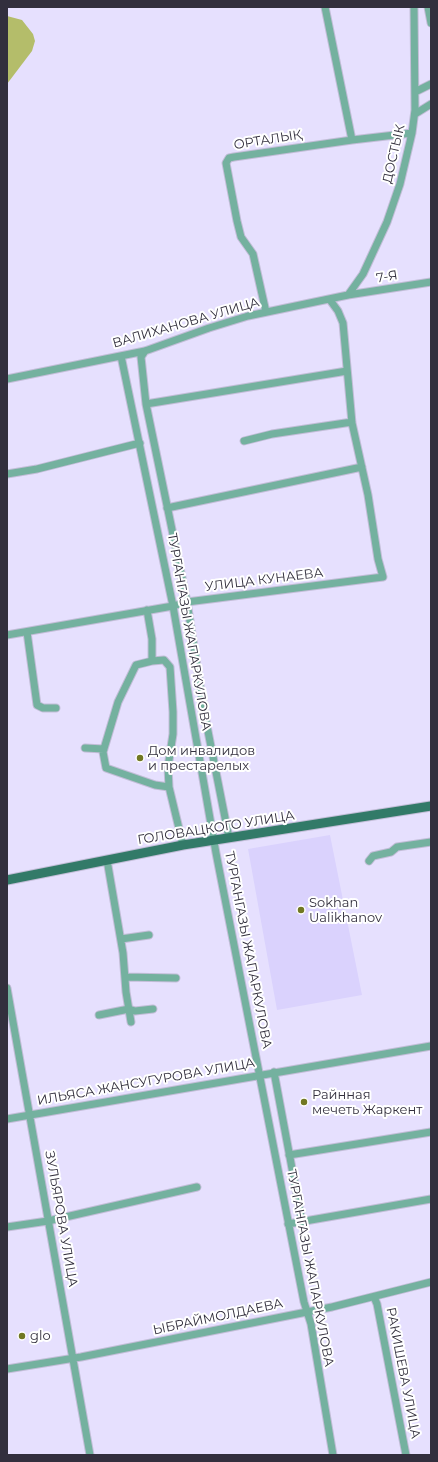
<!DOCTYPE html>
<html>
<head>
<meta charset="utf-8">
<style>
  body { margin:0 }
  #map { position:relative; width:438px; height:1462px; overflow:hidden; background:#e6e0fe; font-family:Montserrat,sans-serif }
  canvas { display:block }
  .frame { position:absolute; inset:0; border:8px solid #322f3d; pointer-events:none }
</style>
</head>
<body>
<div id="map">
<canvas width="438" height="1462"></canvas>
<div class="frame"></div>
</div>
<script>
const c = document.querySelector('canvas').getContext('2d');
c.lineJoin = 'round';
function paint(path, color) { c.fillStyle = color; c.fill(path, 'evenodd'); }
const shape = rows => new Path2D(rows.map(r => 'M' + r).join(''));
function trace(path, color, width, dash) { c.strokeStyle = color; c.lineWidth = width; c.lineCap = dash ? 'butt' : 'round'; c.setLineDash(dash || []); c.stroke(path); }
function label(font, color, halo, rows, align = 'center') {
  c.font = font + ' Montserrat,sans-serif'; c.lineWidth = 4; c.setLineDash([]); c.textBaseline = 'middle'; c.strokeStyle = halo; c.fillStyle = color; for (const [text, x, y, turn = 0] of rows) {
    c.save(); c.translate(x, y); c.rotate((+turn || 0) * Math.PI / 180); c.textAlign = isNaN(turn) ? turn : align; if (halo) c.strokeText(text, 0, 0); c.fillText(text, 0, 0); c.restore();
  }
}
paint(shape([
  [330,835,362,995,277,1010,248,849]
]), '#dad2fd');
paint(shape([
  [7,16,22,20,33,34,35,41,32,51,7,84]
]), '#b4bd6a');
const minor = shape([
  [325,7,352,140,412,133],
  [428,7,431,23],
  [415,92,431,84],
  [415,114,431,104],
  [348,295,363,274,387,222,400,184,412,133,415,110,414,7],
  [266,312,253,254,241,237,237,221,226,163,229,158,234,157,352,140],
  [145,351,141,357,146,404,187,602,204,711,229,838],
  [121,356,173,606,216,853,304,1302,311,1324,333,1455],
  [7,379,145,351,209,328,248,316,348,295,431,282],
  [146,404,347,371],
  [244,441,272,434,352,422],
  [7,474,37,469,140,443],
  [167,508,362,467],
  [147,610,152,639,152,661,164,660,170,667,173,712,173,734,168,767,169,787,183,845],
  [27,632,37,705,43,708,56,708],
  [7,635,173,606,187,602,383,577,378,559,368,495,352,423,343,323,338,311,330,300],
  [152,661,136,665,118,702,103,752,106,768,155,785,169,787],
  [85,748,104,749],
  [107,860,123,953,126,992,131,1022],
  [369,861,373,856,391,852,397,847,431,842],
  [121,939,149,935],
  [125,977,176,978],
  [7,988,90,1455],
  [99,1015,129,1009,135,1011,153,1009],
  [274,1072,302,1222],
  [7,1119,431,1046],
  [289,1155,431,1132],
  [288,1224,431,1199],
  [7,1227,48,1221,197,1187],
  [374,1297,377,1304,406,1455],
  [7,1369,81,1357,332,1307,431,1282]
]);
const major = shape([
  [7,880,183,845,431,806]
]);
trace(minor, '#c2bdd7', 9);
trace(major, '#c2bdd7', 11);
trace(minor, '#74b19f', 7);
trace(major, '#327a68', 9);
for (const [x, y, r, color] of [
  [140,758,4,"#717822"],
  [301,910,4,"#717822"],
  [304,1102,4,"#717822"],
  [22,1336,4,"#717822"]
]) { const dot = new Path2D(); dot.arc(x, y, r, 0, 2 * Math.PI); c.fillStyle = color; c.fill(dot); trace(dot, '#fff', 1.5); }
label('13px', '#322f3d', '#fff', [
  ["ОРТАЛЫҚ",268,140,-9],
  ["ДОСТЫК",394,154,-77],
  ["7-Я",387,277,-9],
  ["ВАЛИХАНОВА УЛИЦА",186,323,-16],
  ["УЛИЦА КУНАЕВА",264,580,-7],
  ["ТУРГАНГАЗЫ ЖАПАРКУЛОВА",189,632,80],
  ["ГОЛОВАЦКОГО УЛИЦА",216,828,-9],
  ["ТУРГАНГАЗЫ ЖАПАРКУЛОВА",248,950,79],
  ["ИЛЬЯСА ЖАНСУГУРОВА УЛИЦА",146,1082,-10],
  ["ЗУЛЬЯРОВА УЛИЦА",61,1219,80],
  ["ТУРГАНГАЗЫ ЖАПАРКУЛОВА",310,1268,79],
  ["ЫБРАЙМОЛДАЕВА",218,1317,-12],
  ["РАКИШЕВА УЛИЦА",403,1373,79]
]);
label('13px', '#322f3d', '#fff', [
  ["Дом инвалидов",148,751],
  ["и престарелых",148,766],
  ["Sokhan",309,903],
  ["Ualikhanov",309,918],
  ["Райнная",312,1095],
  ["мечеть Жаркент",312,1110],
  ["glo",30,1336]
], 'left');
</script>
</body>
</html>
